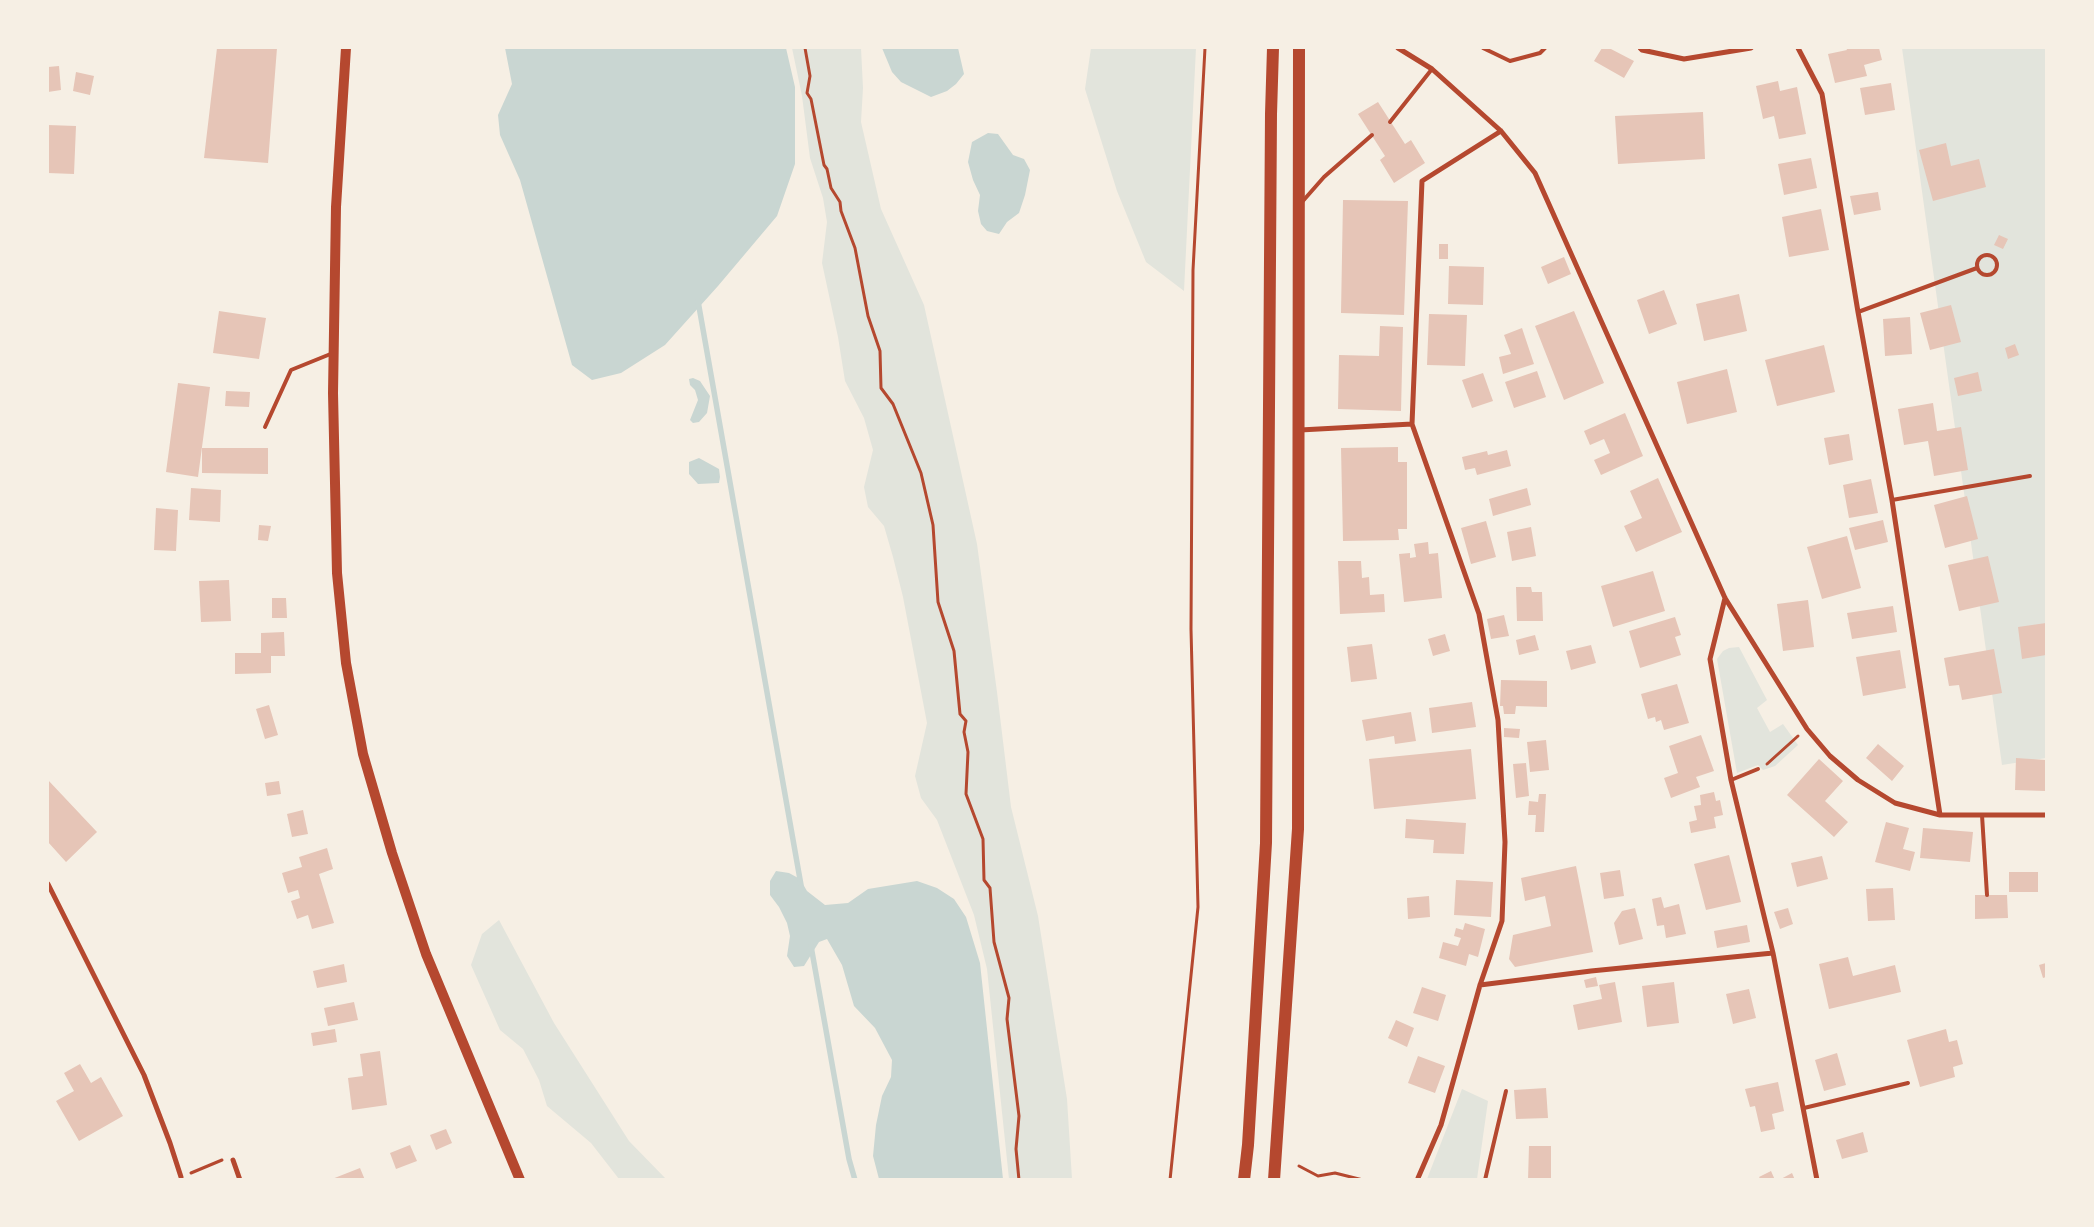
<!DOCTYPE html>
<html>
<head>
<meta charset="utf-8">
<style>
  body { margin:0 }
  #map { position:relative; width:2094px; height:1227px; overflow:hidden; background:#f6efe4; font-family:Helvetica,sans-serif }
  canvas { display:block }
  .frame { position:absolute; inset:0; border:49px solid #f6efe4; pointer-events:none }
</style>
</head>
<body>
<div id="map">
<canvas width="2094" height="1227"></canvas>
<div class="frame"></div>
</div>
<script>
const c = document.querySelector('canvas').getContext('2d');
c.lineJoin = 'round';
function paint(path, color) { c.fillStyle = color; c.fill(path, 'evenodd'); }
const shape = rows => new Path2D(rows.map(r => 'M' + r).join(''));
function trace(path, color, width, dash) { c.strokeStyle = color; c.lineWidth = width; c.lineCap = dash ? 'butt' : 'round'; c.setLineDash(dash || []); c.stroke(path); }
paint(shape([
  [792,48,861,48,863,88,861,122,881,209,924,305,977,544,997,692,1011,807,1038,916,1067,1099,1072,1179,1009,1179,987,969,974,915,937,820,921,798,915,776,927,723,903,597,893,557,884,526,868,507,864,487,873,450,864,418,845,381,838,337,822,263,827,222,823,198,810,158,802,96],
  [1091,48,1196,48,1184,291,1146,262,1117,191,1085,89],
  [1902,48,2046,48,2046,758,2002,765],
  [1739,647,1767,700,1757,708,1770,732,1783,724,1798,745,1775,766,1763,770,1758,765,1737,773,1717,659,1723,651,1729,648],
  [499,920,554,1023,629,1141,666,1179,619,1179,591,1143,547,1106,539,1080,523,1049,500,1030,471,965,482,934],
  [1462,1089,1488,1101,1477,1179,1427,1179]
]), '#e2e4dc');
paint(shape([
  [505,48,786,48,795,87,795,164,777,216,718,286,665,345,621,373,592,380,572,365,520,180,500,135,498,115,512,84],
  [882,48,958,48,964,74,956,84,947,91,931,97,901,82,892,72],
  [988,133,998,134,1013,155,1024,159,1030,170,1025,195,1019,213,1007,222,999,234,987,231,981,224,978,211,980,195,973,180,968,162,972,142],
  [693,378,700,381,710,396,707,413,699,422,693,423,690,420,698,400,695,390,690,385,689,379],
  [699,458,719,469,720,477,719,483,698,484,689,474,689,462],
  [776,871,789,873,800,879,807,891,825,905,848,903,868,889,917,881,937,888,954,899,966,917,980,963,1003,1179,879,1179,873,1156,876,1125,882,1096,891,1077,892,1060,875,1028,854,1006,842,965,827,939,819,942,804,966,794,967,787,956,790,936,787,923,779,907,770,895,770,881]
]), '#c9d6d2');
trace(shape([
  [698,301,801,885],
  [811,946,849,1159,855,1180]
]), '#c9d6d2', 5.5);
paint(shape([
  [217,48,277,48,268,163,204,158],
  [1602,48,1609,48,1634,61,1624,78,1594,61],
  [1846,48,1879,48,1882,60,1864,65,1867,76,1835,83,1828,54,1847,50],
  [59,66,61,90,48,92,48,67],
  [76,72,94,76,90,95,73,91],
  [1778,81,1780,91,1797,87,1806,134,1779,139,1774,116,1763,119,1756,86],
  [1891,83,1895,110,1865,115,1860,88],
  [1378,102,1405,144,1411,140,1425,163,1394,183,1380,160,1385,156,1358,114],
  [1703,112,1705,159,1618,164,1615,116],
  [48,125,76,126,74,174,48,173],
  [1946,143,1951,166,1979,159,1986,187,1933,201,1919,150],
  [1811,158,1817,188,1784,195,1778,164],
  [1878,192,1881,210,1854,215,1850,196],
  [1343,200,1408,201,1404,315,1341,313],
  [1821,209,1829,250,1789,257,1782,217],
  [1999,235,2008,239,2003,249,1994,245],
  [1439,244,1448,244,1448,259,1439,259],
  [1564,257,1571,274,1548,284,1541,267],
  [1449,266,1484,267,1483,305,1448,304],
  [1664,290,1677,324,1649,334,1637,300],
  [1739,294,1747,331,1704,341,1696,304],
  [1951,305,1961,342,1930,350,1920,313],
  [219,311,266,318,259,359,213,353],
  [1574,311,1604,383,1564,400,1535,326],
  [1429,314,1467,315,1465,366,1427,365],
  [1910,317,1912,354,1885,356,1883,319],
  [1380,326,1403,327,1401,411,1338,409,1339,355,1379,356],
  [1522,328,1534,364,1503,374,1499,357,1511,354,1504,335],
  [2015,344,2019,355,2008,359,2005,348],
  [1824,345,1835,392,1777,406,1765,360],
  [1727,369,1737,412,1687,424,1677,382],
  [1537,371,1546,397,1514,408,1505,382],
  [1978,372,1982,391,1958,396,1954,378],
  [1483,373,1493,401,1472,408,1462,380],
  [178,383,210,387,198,477,166,472],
  [226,391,250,392,249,407,225,406],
  [1933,403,1937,431,1961,427,1968,470,1934,476,1928,441,1904,445,1898,409],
  [1625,413,1643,456,1601,475,1594,460,1610,453,1604,439,1590,445,1584,431],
  [1849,434,1853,460,1829,465,1824,438],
  [1398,447,1398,462,1407,462,1407,529,1398,529,1399,540,1343,541,1341,448],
  [202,448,268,448,268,474,202,473],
  [1507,450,1511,466,1477,475,1475,468,1465,470,1462,457,1487,451,1488,455],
  [1658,478,1682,532,1636,552,1624,526,1642,518,1630,491],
  [1871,479,1878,513,1849,518,1843,485],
  [191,488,221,490,220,522,189,520],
  [1527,488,1531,505,1493,516,1489,499],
  [1967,496,1978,539,1945,548,1934,505],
  [156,508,178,510,176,551,154,550],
  [1883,520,1888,542,1855,550,1849,528],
  [1486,521,1496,557,1471,564,1461,528],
  [259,525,271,526,268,541,258,540],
  [1531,527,1536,556,1512,561,1507,532],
  [1847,536,1861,588,1822,599,1807,547],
  [1428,542,1429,554,1438,553,1442,598,1404,602,1399,554,1410,553,1410,558,1416,557,1414,544],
  [1988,556,1999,602,1959,611,1948,565],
  [1338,561,1361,561,1362,578,1369,577,1370,595,1384,594,1385,612,1340,614],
  [1653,571,1665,611,1613,627,1601,586],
  [229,580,231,621,201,622,199,581],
  [1516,587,1531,587,1532,592,1542,592,1543,621,1517,621],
  [272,598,286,598,287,618,272,618],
  [1808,600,1814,647,1783,651,1777,604],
  [1893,606,1897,632,1852,639,1847,613],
  [1504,615,1509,636,1491,639,1487,619],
  [1675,617,1681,635,1675,637,1681,655,1640,668,1629,631],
  [2046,623,2046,655,2022,659,2018,627],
  [284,632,285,656,271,656,271,673,235,674,235,653,261,653,261,633],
  [1445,634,1450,651,1433,656,1428,639],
  [1535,635,1539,650,1519,655,1516,640],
  [1372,644,1377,679,1351,682,1347,647],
  [1591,645,1596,663,1571,670,1566,651],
  [1994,649,2002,693,1962,700,1959,685,1949,686,1944,658],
  [1900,650,1906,688,1863,696,1856,657],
  [1501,680,1547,681,1547,707,1516,706,1515,714,1504,714,1503,706,1500,706],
  [1677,684,1689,723,1664,730,1661,720,1656,722,1655,717,1648,719,1641,694],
  [1472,702,1476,727,1432,733,1429,708],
  [269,705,278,735,265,739,256,709],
  [1411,712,1416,741,1395,744,1394,736,1366,741,1362,720],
  [1504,728,1520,729,1519,738,1504,737],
  [1701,735,1714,771,1696,777,1700,787,1671,798,1664,778,1678,773,1669,746],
  [1546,740,1549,770,1530,772,1527,742],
  [1878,744,1904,766,1892,781,1866,758],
  [1471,749,1476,799,1374,809,1369,759],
  [2016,758,2046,760,2046,791,2015,790],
  [1819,759,1843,781,1825,801,1848,822,1834,837,1787,795],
  [1526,763,1529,796,1516,798,1513,764],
  [48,780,97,832,66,862,48,842],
  [279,781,281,794,267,796,265,783],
  [1714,792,1716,801,1720,800,1723,815,1714,817,1716,828,1691,833,1689,822,1697,820,1694,806,1701,805,1700,795],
  [1539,794,1546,794,1544,832,1535,832,1536,815,1528,815,1529,801,1538,802],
  [303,810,308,834,292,837,287,814],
  [1406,819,1466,823,1464,854,1433,853,1434,840,1405,838],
  [1886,822,1909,828,1903,849,1915,852,1910,871,1875,862],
  [1923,828,1973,832,1970,862,1920,858],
  [327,848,333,869,319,874,334,923,312,929,308,915,297,919,291,901,300,898,298,890,288,893,282,873,302,867,299,857],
  [1729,855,1741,902,1706,910,1694,864],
  [1822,856,1828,879,1797,887,1791,863],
  [1576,866,1593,952,1515,967,1509,959,1513,935,1551,926,1545,896,1525,901,1521,878],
  [1620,870,1624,896,1604,899,1600,873],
  [2009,872,2038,872,2038,892,2009,892],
  [1456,880,1493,882,1491,917,1454,915],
  [1893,888,1895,920,1868,921,1866,889],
  [1975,895,2007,895,2008,918,1975,919],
  [1429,896,1430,917,1408,919,1407,898],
  [1661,897,1664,908,1679,904,1686,934,1666,938,1664,925,1657,926,1652,899],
  [1635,908,1643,939,1619,945,1614,923,1622,911],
  [1788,908,1793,924,1780,929,1774,912],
  [1465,923,1485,929,1478,957,1469,954,1466,966,1439,958,1443,942,1458,946,1461,938,1454,936,1456,928,1463,930],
  [1747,925,1750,942,1717,948,1714,931],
  [1848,957,1853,976,1895,965,1901,992,1829,1009,1819,964],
  [2046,963,2046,977,2043,978,2039,965],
  [344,964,347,982,317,988,313,971],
  [1596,977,1598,986,1586,988,1584,980],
  [1615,982,1622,1022,1578,1030,1573,1005,1602,999,1599,985],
  [1674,982,1679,1023,1647,1027,1642,986],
  [1422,987,1446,995,1438,1021,1413,1013],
  [1749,989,1756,1018,1733,1024,1726,994],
  [354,1002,358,1020,328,1026,324,1008],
  [1396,1020,1414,1028,1407,1047,1388,1038],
  [335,1029,337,1042,313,1046,311,1033],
  [1946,1029,1949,1042,1957,1040,1963,1064,1953,1067,1955,1077,1920,1087,1907,1040],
  [380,1051,387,1105,352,1110,348,1078,363,1076,360,1054],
  [1837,1053,1846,1085,1824,1091,1815,1060],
  [1418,1056,1445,1066,1435,1093,1408,1083],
  [80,1064,91,1083,101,1077,123,1116,79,1141,56,1101,74,1091,64,1073],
  [1778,1082,1784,1111,1772,1114,1775,1129,1761,1132,1755,1106,1750,1107,1745,1089],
  [1546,1088,1548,1118,1516,1119,1514,1090],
  [446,1129,452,1143,436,1150,430,1135],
  [1863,1132,1868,1152,1842,1159,1836,1140],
  [410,1145,417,1161,396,1169,390,1153],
  [1529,1146,1551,1146,1551,1180,1528,1180],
  [360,1168,365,1180,332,1180,332,1179],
  [1771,1171,1775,1180,1761,1180,1759,1177],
  [1792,1173,1795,1180,1779,1180]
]), '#e6c5b7');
trace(shape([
  [805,48,810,76,807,93,811,99,824,165,827,169,831,188,840,202,841,211,855,248,868,316,880,351,881,388,893,404,921,473,933,525,938,602,954,651,960,714,966,721,964,732,968,752,966,794,983,839,984,880,990,888,994,942,1009,998,1007,1019,1019,1116,1016,1149,1019,1180],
  [1767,764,1798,736],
  [1299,1166,1318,1176,1335,1173,1363,1180],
  [191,1173,222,1160],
  [1170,1180,1198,907,1191,629,1193,270,1205,48]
]), '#b5482f', 3);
trace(shape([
  [1483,48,1510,61,1540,53,1545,48],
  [1390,122,1432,69],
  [1302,202,1324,177,1372,135],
  '1977 265a10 10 0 1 1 20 0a10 10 0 1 1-20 0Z',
  [1858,312,1977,268],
  [265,427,291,370,333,353],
  [1892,500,2030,476],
  [1731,780,1758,769],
  [1982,815,1987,895],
  [1804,1108,1908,1083],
  [1485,1180,1506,1091]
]), '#b5482f', 4);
trace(shape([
  [1398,48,1432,69,1501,131,1535,173,1725,598,1807,729,1830,756,1858,780,1895,803,1940,815,2046,815],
  [1640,48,1642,50,1684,59,1751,48],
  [1798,48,1822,94,1858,312,1892,500,1940,815],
  [1300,430,1412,424],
  [1725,598,1710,659,1731,780,1773,953,1817,1180],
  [48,884,144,1075,170,1143,181,1177],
  [1480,985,1591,971,1773,953],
  [233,1160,240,1180],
  [1418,1178,1441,1125,1480,985,1502,921,1505,842,1498,720,1479,614,1412,424,1422,181,1501,131]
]), '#b5482f', 5);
trace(shape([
  [346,48,336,207,333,393,337,573,346,663,363,754,392,853,426,954,520,1180]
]), '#b5482f', 10);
trace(shape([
  [1244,1180,1248,1145,1266,843,1271,114,1273,48],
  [1274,1180,1298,829,1299,48]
]), '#b5482f', 12);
</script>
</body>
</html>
